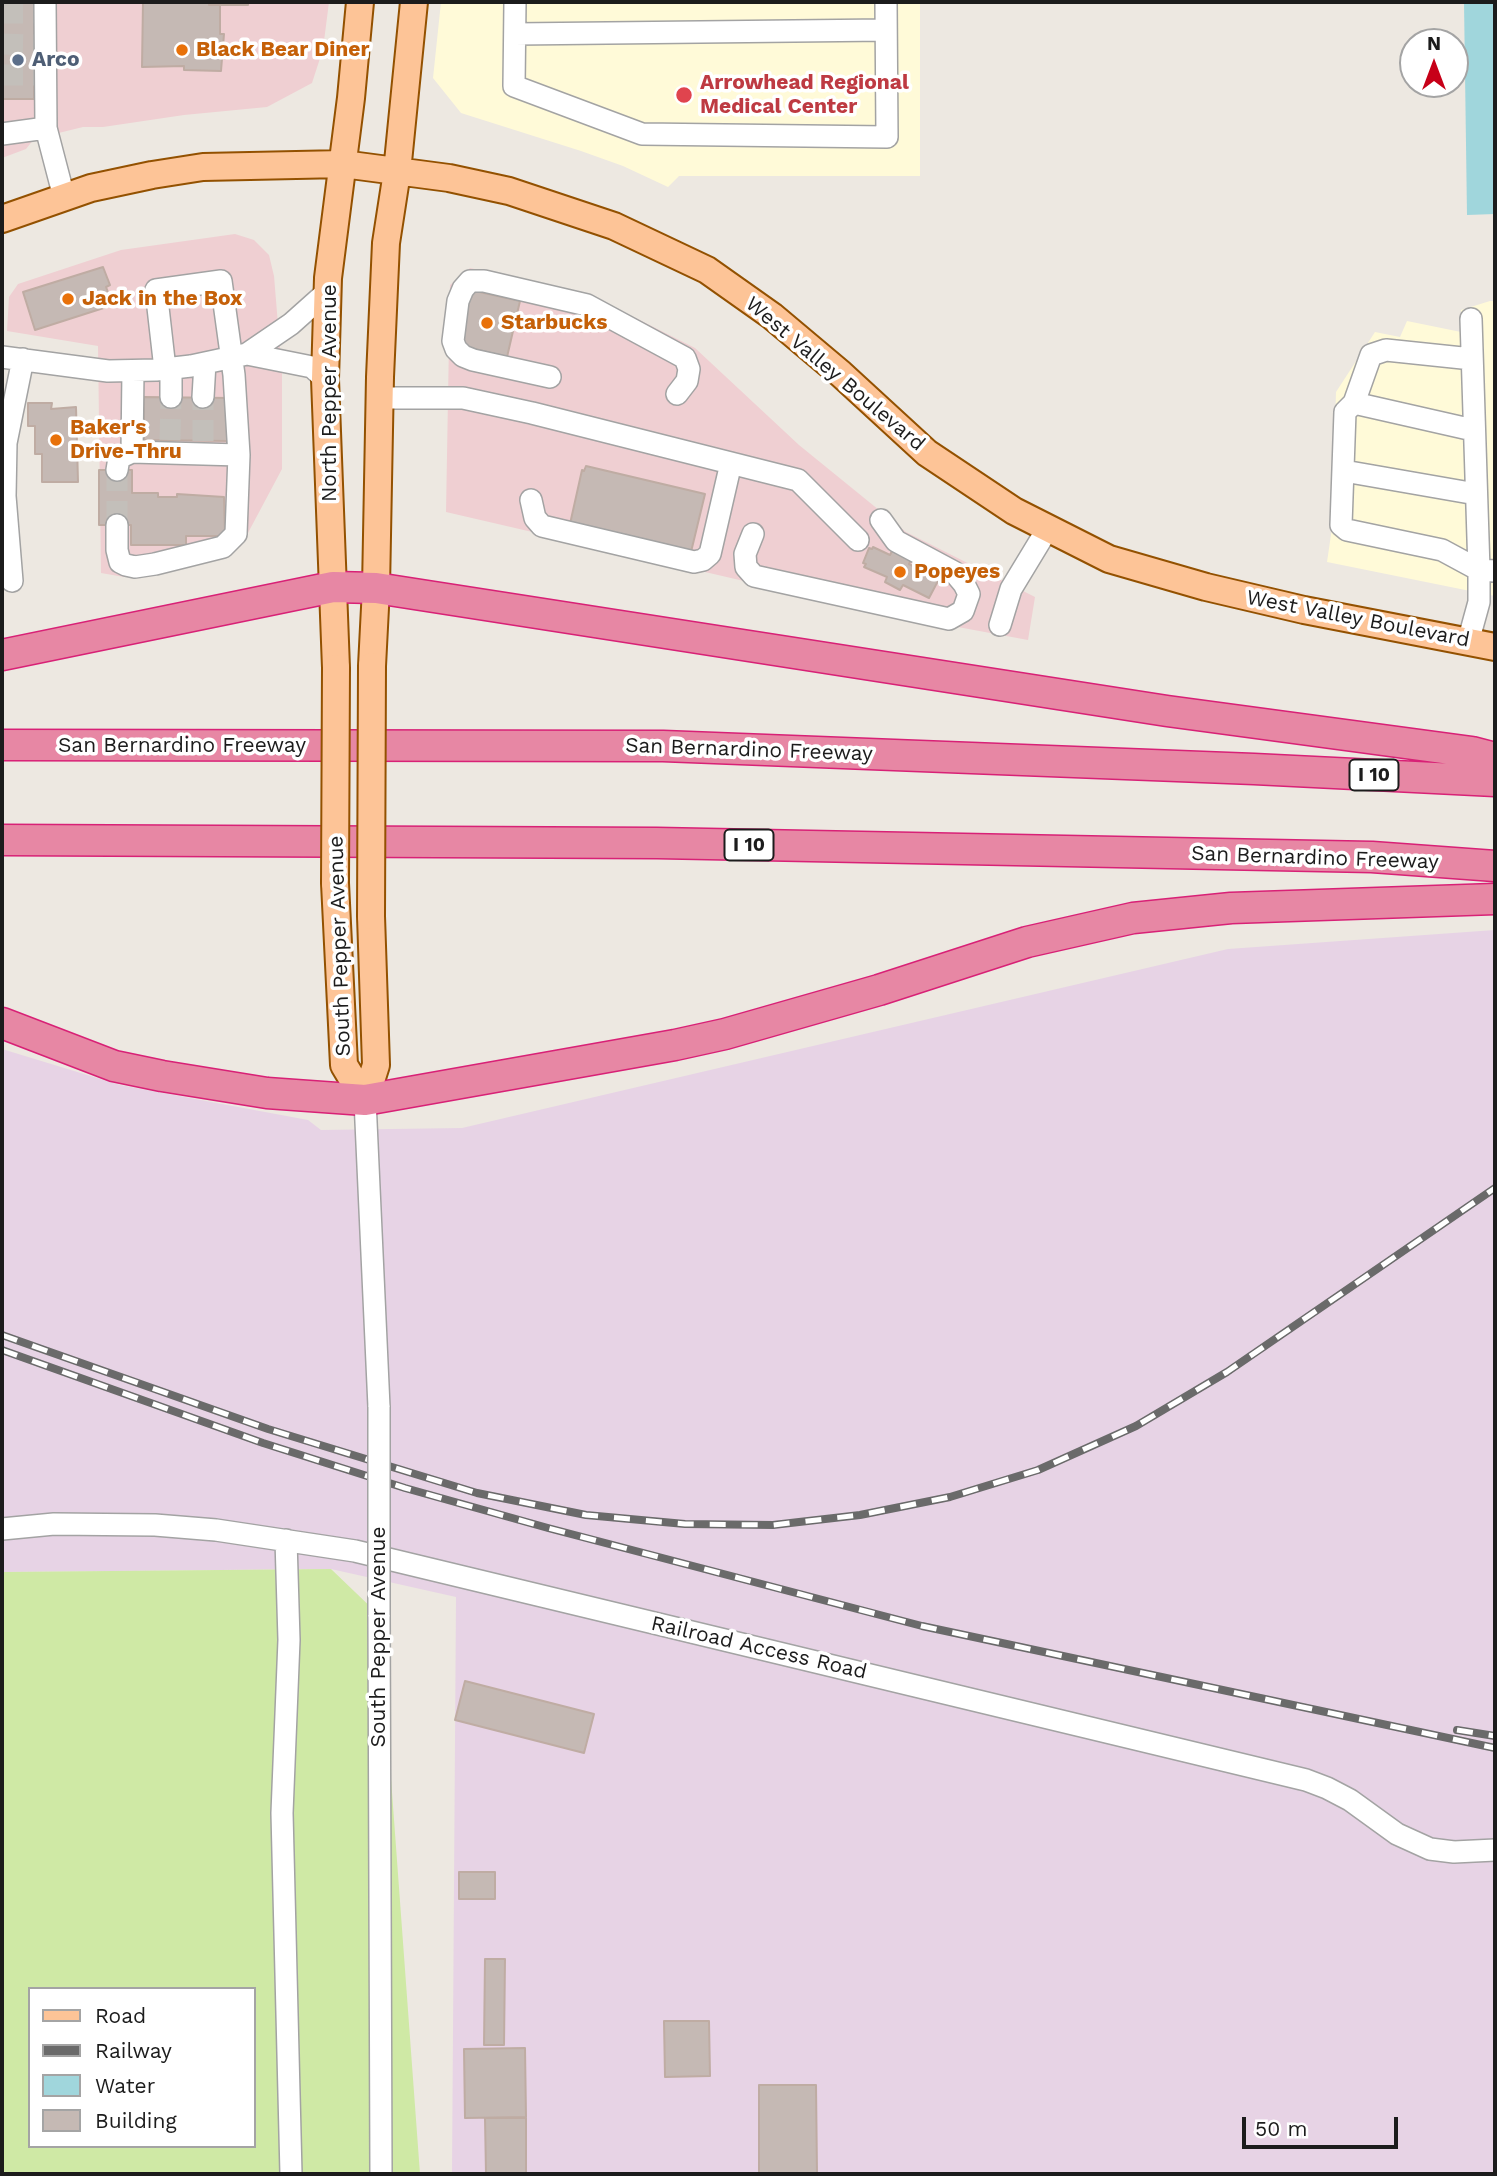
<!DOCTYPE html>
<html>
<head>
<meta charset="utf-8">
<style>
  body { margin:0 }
  #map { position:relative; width:1497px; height:2176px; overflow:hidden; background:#ede8e1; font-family:"Work Sans",sans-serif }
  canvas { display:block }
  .frame { position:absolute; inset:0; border:4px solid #1c1c1c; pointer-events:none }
  .legend { position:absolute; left:28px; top:1987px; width:228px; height:161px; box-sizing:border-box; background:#fff; border:2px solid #a4a4a4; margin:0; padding:9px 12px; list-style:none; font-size:21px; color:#1c1c1c }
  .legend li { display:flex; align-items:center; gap:14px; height:35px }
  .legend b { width:35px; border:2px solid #a4a4a4 }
  .north { position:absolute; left:1399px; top:28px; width:70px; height:70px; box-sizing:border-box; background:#fff; border:2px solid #a4a4a4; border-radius:50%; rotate:0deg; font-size:19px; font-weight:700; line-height:28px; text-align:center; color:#1c1c1c }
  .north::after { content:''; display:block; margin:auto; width:24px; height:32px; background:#c70018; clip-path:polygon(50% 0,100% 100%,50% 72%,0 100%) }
  .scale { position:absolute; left:1242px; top:2117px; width:156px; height:32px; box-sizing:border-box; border:4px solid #1c1c1c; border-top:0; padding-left:9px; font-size:21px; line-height:24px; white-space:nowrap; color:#1c1c1c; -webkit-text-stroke:5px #fff; paint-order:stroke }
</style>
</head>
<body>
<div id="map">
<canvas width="1497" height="2176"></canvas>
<div class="frame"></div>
<ul class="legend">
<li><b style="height:9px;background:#fdc497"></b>Road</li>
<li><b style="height:9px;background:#6a6a6a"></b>Railway</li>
<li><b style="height:19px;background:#a0d6dc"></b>Water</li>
<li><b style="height:19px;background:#c5b9b4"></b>Building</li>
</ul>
<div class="north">N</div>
<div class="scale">50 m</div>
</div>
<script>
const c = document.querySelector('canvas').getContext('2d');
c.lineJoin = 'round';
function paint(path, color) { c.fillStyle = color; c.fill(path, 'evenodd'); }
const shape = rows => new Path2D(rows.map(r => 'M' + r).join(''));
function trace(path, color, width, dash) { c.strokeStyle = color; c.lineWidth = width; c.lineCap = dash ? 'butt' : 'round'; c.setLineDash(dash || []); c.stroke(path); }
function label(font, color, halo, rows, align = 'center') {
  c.font = font + ' "Work Sans",sans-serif'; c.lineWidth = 7; c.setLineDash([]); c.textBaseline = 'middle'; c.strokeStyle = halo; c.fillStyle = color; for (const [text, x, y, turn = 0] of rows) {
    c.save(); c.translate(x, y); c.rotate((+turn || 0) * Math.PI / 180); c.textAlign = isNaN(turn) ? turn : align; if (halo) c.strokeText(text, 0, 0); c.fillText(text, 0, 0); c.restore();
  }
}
paint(shape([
  [2,2,329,2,323,49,312,83,267,107,184,115,103,127,83,127,34,139,26,149,2,158],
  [235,234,254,240,269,255,274,276,282,373,282,469,241,546,221,558,124,577,101,573,98,346,7,331,9,297,18,284,121,250],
  [470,268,588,294,695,348,799,445,906,532,1035,597,1028,640,882,613,446,512,450,285]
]), '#efcfd2');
paint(shape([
  [1495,930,1495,2174,452,2174,456,1597,331,1569,2,1572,2,1049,120,1085,308,1120,321,1130,462,1128,1228,949]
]), '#e7d3e5');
paint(shape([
  [441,2,920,2,920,176,679,176,668,187,623,166,581,151,461,113,433,78],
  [1490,301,1495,301,1495,596,1327,562,1332,528,1336,392,1375,332,1400,337,1407,321,1461,332,1461,310]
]), '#fffad8');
paint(shape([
  [331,1569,379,1615,420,2174,2,2174,2,1572],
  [30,1989,254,1989,254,2146,30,2146]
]), '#cfe9a5');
paint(shape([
  [1464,2,1495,2,1495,214,1467,215]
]), '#a0d6dc');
const building = shape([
  [2,2,34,2,34,99,2,99,2,2],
  [143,2,209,2,209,5,220,5,220,34,224,34,221,71,184,70,184,66,142,67,143,2],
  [209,2,248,2,248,5,209,5,209,2],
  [103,267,110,285,106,287,113,305,35,330,23,292,103,267],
  [466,289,520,301,507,357,455,344,466,289],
  [144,397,230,398,230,441,144,440,144,397],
  [28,403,52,403,51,409,76,407,78,482,42,482,42,454,35,454,35,426,28,426,28,403],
  [586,466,705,494,691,552,570,524,582,470,584,471,586,466],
  [99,470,132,470,132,493,158,493,158,497,177,497,177,494,224,497,225,536,186,536,186,545,131,545,131,525,99,525,99,470],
  [873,547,890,555,892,551,911,560,909,564,939,579,929,598,903,585,900,590,885,582,887,577,864,567,866,564,863,563,869,548,872,549,873,547],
  [465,1681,594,1714,584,1753,455,1720,465,1681],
  [459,1872,495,1872,495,1899,459,1899,459,1872],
  [485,1959,505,1959,504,2045,484,2045,485,1959],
  [664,2021,709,2021,710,2076,665,2077,664,2021],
  [525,2048,526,2117,465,2118,464,2049,525,2048],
  [759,2085,816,2085,817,2174,759,2174,759,2085],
  [485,2118,526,2118,526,2174,486,2174,485,2118]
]);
paint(building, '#c5b9b4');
trace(building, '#bfaca3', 2);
trace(shape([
  [2,13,34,13],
  [2,44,34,45],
  [2,75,34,75],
  [170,440,171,397],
  [203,441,203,397],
  [117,470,117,525]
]), '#c3bfba', 21, [21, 10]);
const minor = shape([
  [45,2,46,128,64,197],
  [515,2,514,86,642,134,887,137,886,2],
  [515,34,886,30],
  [2,134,46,128],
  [1471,319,1479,570],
  [247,354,312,367,325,379],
  [2,357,108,371,156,370,191,366,247,354,291,324,328,291],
  [133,371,132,452,239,455,234,375,221,281,156,290,165,369],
  [550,377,473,360,463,356,456,349,453,341,458,301,463,289,470,281,484,281,587,305,685,358,689,369,687,381,677,394],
  [171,397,171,368],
  [203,397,205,363],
  [379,398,463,398,532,413,798,480,858,540],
  [1354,403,1371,355,1386,350,1472,359],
  [1473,430,1354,403,1345,412,1341,525,1347,530,1442,550,1479,570],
  [117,470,119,458,132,452],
  [1344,471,1476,494],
  [531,500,535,518,542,526,694,562,703,560,710,554,731,463],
  [117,525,117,550,120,562,126,565,135,567,155,564,223,547,236,534,239,455],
  [753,534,745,554,746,567,754,576,949,619,963,611,969,594,964,584,954,572,896,541,881,520],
  [12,581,5,496,6,443,23,359],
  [1000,625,1011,589,1048,528],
  [1468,642,1479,602,1479,570,1495,571],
  [365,1100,379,1407],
  [2,1529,54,1524,155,1525,216,1530,355,1551,1306,1780,1327,1788,1350,1800,1397,1834,1430,1849,1454,1852,1495,1850],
  [286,1540,289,1640,282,1813,291,2174],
  [379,1615,381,2174]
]);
const major = shape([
  [2,219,91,188,152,175,203,167,343,164,449,178,509,191,614,226,707,270,772,316,841,374,927,453,1014,511,1109,559,1206,587,1304,610,1495,647],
  [372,666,376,588,380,377,386,243,397,172,414,2],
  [336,668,325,379,328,278,351,98,360,2],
  [335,883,344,1065,365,1100],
  [365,1100,376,1065,371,916]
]);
const highway = shape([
  [2,655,333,587,376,588,1167,711,1472,752,1495,758],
  [2,745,663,746,1254,769,1495,781],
  [2,840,657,843,1372,857,1495,866],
  [2,1023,114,1066,162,1076,267,1093,365,1100,675,1045,725,1034,879,990,1027,942,1133,918,1231,908,1495,899]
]);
trace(minor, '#a3a3a3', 24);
trace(major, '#935100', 30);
trace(highway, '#d82176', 33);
trace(minor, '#fff', 21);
trace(major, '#fdc497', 26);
trace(highway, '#e787a4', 30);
const rail = shape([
  [2,1335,268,1429,477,1493,586,1515,685,1524,773,1525,860,1515,950,1497,1038,1470,1136,1426,1227,1372,1495,1188],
  [2,1350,263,1443,405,1488,548,1528,922,1626,1495,1748],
  [1457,1730,1495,1736]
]);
trace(rail, '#6a6a6a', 8);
trace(rail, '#fff', 5, [16]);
const minorBridge = shape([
  [379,1407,379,1615]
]);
const majorBridge = shape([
  [335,883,336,668],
  [371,916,372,666]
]);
trace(minorBridge, '#a3a3a3', 24, []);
trace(majorBridge, '#935100', 30, []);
trace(minorBridge, '#fff', 21);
trace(majorBridge, '#fdc497', 26);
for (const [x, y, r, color] of [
  [182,50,7,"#e8710a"],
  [18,60,7,"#5c6f8a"],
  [684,95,9,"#e0444e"],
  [68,299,7,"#e8710a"],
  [487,323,7,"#e8710a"],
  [56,440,7,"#e8710a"],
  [900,572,7,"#e8710a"]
]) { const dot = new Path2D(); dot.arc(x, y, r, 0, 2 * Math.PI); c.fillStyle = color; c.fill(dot); trace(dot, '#fff', 2.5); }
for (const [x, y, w] of [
  [1374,775,49],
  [749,845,49]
]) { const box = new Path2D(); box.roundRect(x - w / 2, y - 15.5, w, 31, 5); c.fillStyle = '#fff'; c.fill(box); trace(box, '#1c1c1c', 2); }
label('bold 19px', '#1c1c1c', null, [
  ["I 10",1374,775],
  ["I 10",749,845]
]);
label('bold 21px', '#c56008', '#fff', [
  ["Black Bear Diner",196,50],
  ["Jack in the Box",82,299],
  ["Starbucks",501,323],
  ["Baker's",70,428],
  ["Drive-Thru",70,452],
  ["Popeyes",914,572]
], 'left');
label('bold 21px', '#4e5e75', '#fff', [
  ["Arco",32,60]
], 'left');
label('bold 21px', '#be3a42', '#fff', [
  ["Arrowhead Regional",700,83],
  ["Medical Center",700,107]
], 'left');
label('21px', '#1c1c1c', '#fff', [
  ["West Valley Boulevard",835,374,40],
  ["North Pepper Avenue",330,393,-90],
  ["West Valley Boulevard",1358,619,11],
  ["San Bernardino Freeway",182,746],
  ["San Bernardino Freeway",749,750,2],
  ["San Bernardino Freeway",1315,858,2],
  ["South Pepper Avenue",340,946,-92],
  ["South Pepper Avenue",379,1637,-90],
  ["Railroad Access Road",759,1648,13]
]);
</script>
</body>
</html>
